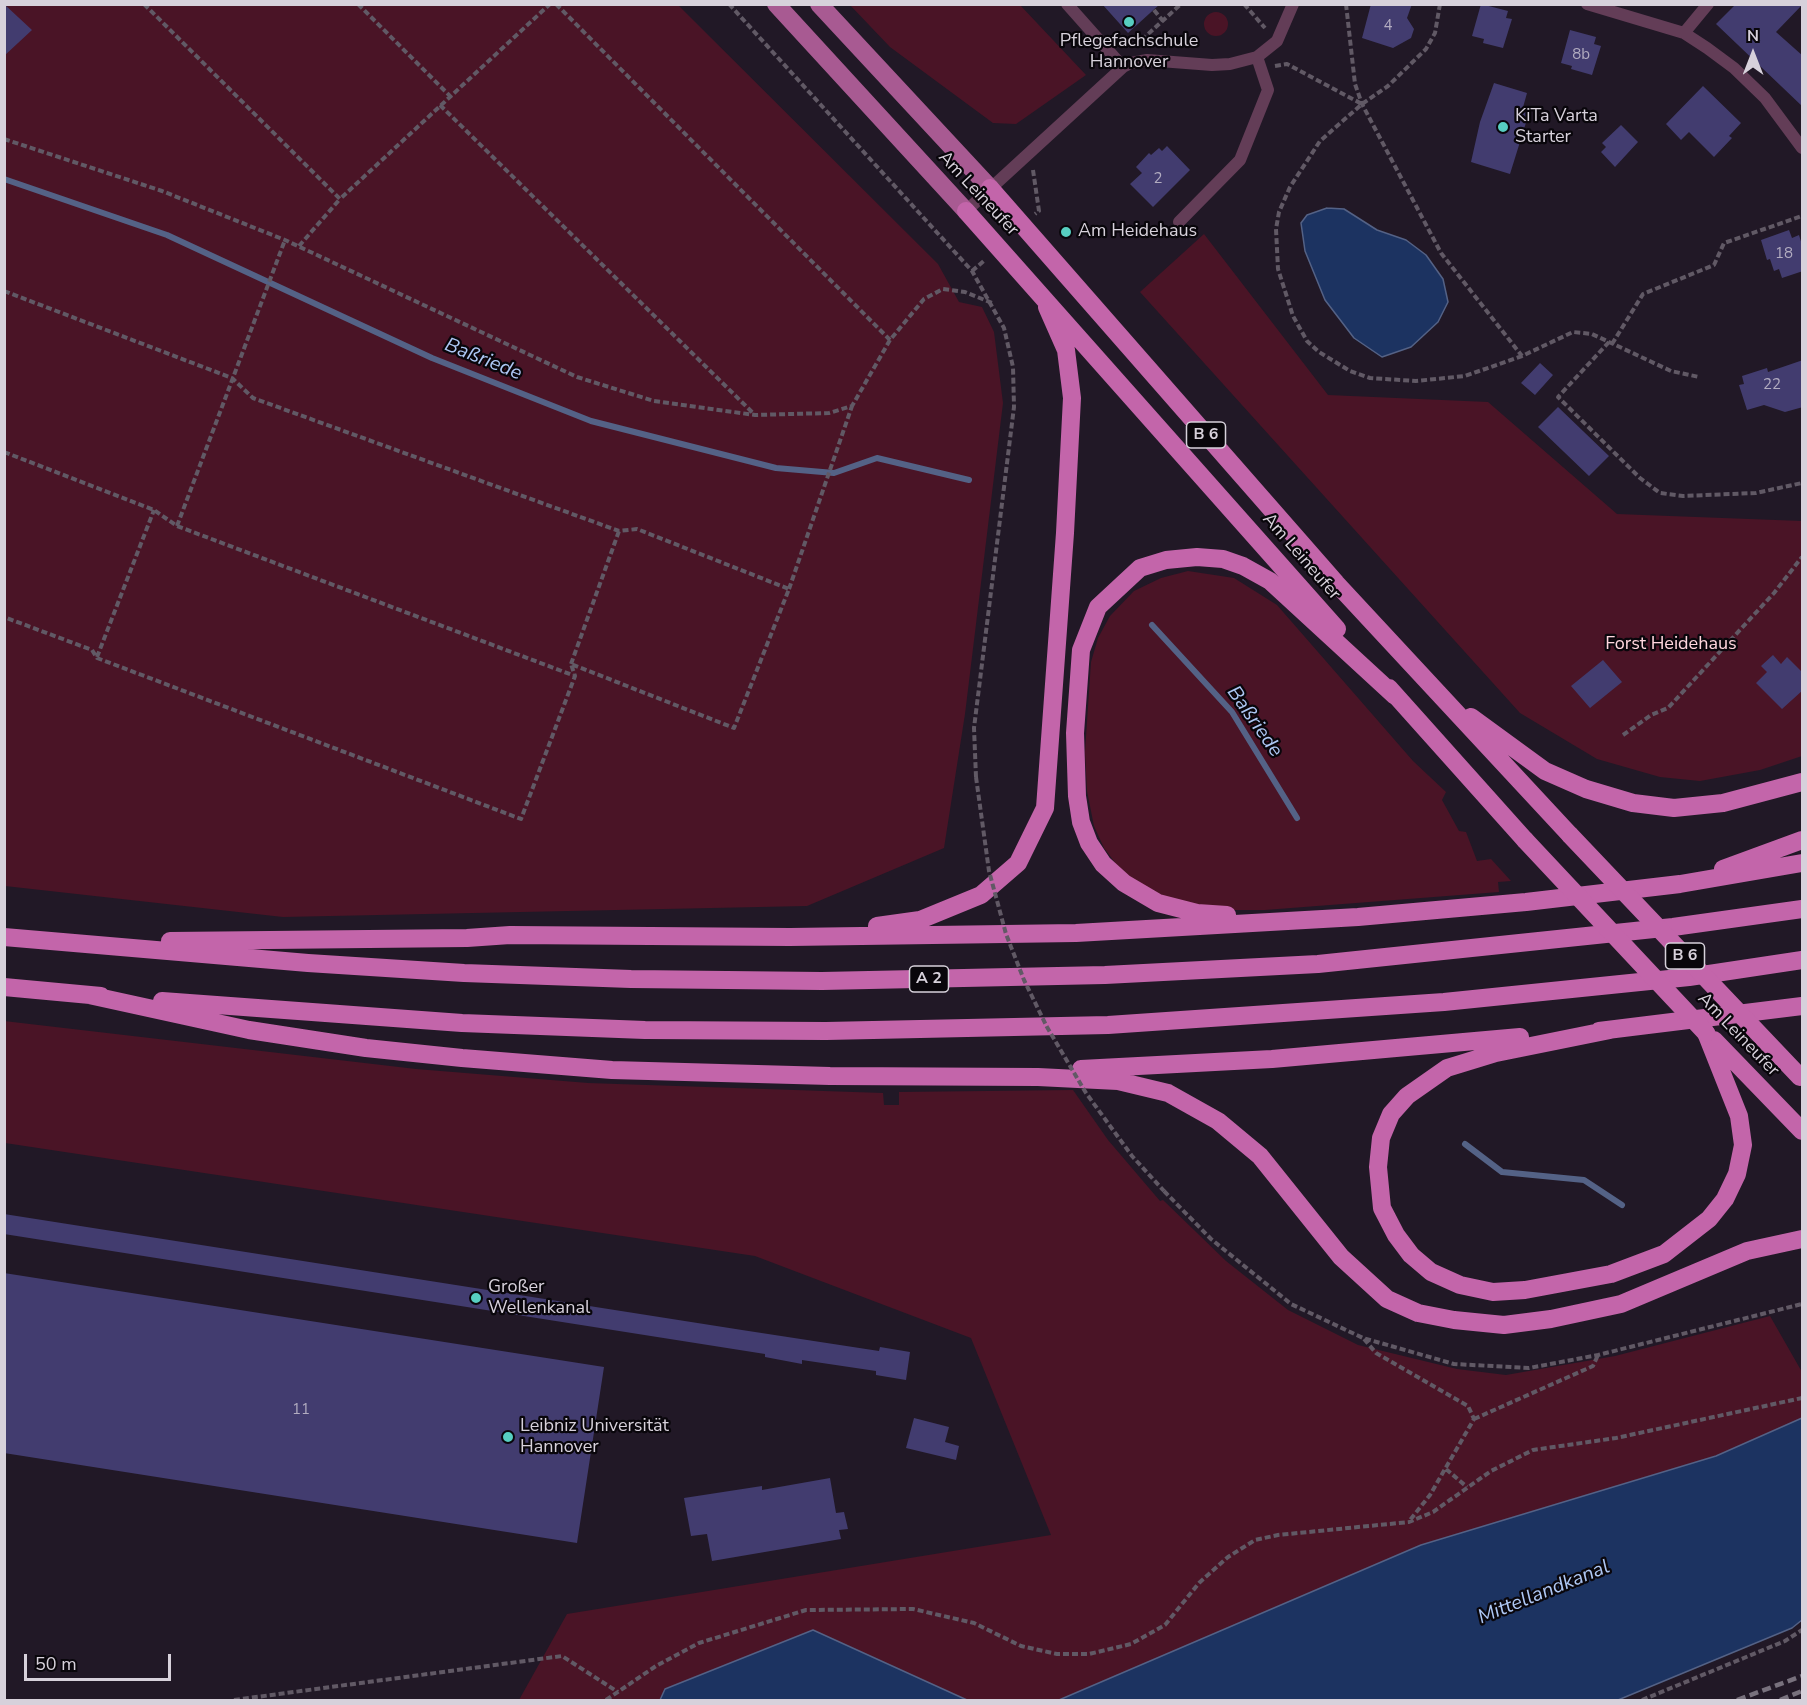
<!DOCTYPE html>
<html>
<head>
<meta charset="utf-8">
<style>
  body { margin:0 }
  #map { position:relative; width:1807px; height:1705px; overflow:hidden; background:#211826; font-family:"Nunito Sans",sans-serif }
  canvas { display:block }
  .frame { position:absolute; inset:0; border:6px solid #d7d1db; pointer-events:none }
  .north { position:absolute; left:1723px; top:24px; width:60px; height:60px; -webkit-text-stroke:4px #09060b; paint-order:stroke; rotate:0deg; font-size:16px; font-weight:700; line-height:24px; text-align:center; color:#d7d1db }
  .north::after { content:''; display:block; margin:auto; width:21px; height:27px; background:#d7d1db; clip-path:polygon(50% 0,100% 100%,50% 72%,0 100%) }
  .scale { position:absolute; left:24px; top:1654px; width:147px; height:27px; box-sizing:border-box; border:3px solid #d7d1db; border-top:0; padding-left:8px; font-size:18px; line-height:21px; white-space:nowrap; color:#d7d1db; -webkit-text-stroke:4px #09060b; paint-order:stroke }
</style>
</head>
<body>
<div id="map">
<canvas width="1807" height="1705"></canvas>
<div class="frame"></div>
<div class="north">N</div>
<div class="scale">50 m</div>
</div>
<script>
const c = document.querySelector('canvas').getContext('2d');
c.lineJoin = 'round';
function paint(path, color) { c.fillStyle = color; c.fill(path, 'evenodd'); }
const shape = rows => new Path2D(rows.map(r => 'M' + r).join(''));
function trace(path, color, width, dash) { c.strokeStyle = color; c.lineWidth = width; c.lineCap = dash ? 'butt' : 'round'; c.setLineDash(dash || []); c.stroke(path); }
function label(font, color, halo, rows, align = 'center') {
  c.font = font + ' "Nunito Sans",sans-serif'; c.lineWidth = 4.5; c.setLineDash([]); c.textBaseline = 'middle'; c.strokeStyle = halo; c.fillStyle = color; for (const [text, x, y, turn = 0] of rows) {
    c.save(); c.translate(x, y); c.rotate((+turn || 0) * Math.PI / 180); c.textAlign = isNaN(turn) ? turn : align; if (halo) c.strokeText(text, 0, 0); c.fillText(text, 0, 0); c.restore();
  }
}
paint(shape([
  [5,5,678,5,938,264,959,302,982,307,994,332,1003,403,965,714,944,848,807,906,283,917,5,886],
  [850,5,1020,5,1086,75,1016,124,993,123,890,47],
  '1204 24a12 12 0 1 1 24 0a12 12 0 1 1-24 0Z',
  [1204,234,1328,395,1488,402,1617,514,1802,521,1802,756,1760,770,1700,781,1660,777,1597,759,1520,713,1140,292],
  [1188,571,1234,578,1277,605,1413,761,1446,792,1442,800,1459,831,1466,832,1477,861,1491,859,1511,881,1498,882,1499,892,1265,910,1221,910,1160,896,1134,881,1116,864,1104,848,1094,826,1087,791,1085,752,1091,662,1098,638,1110,616,1134,591,1161,578],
  [4,1021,416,1069,588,1083,883,1093,884,1105,899,1105,899,1092,1073,1090,1108,1140,1160,1201,1163,1200,1226,1261,1288,1310,1358,1345,1457,1369,1506,1375,1615,1356,1770,1316,1802,1372,1802,1418,1716,1456,1421,1545,1059,1700,967,1700,813,1630,665,1689,660,1700,519,1700,567,1614,1051,1535,971,1338,755,1256,5,1143]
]), '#4a1426');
const water = shape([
  [1327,208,1344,209,1377,230,1406,240,1426,255,1443,279,1448,302,1438,322,1411,347,1382,357,1354,338,1325,300,1305,251,1301,223,1307,215,1327,208],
  [1802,1418,1802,1620,1792,1628,1618,1700,1059,1700,1421,1545,1716,1456,1802,1418],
  [813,1630,967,1700,660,1700,665,1689,813,1630]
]);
paint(water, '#1c3361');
trace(water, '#546286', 1.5);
trace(shape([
  [4,179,167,235,432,358,591,421,776,468,834,473,877,458,969,480],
  [1152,625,1232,712,1297,818],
  [1465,1144,1502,1172,1584,1180,1622,1205]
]), '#546286', 6);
paint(shape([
  [4,4,32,30,4,56],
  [1102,4,1160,4,1128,33],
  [1371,4,1412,4,1407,18,1414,29,1411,38,1393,48,1362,38],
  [1481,4,1508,11,1506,18,1512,19,1503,48,1483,43,1484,39,1472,36],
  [1736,4,1803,4,1776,32,1803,56,1803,107,1716,24],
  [1570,30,1596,37,1594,44,1601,46,1592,75,1571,69,1572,66,1561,63],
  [1494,83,1527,93,1522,111,1529,113,1510,174,1471,162,1480,122],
  [1703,86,1741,123,1729,136,1732,138,1714,157,1689,132,1681,140,1666,124],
  [1621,125,1638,142,1615,167,1601,152,1606,147,1602,143],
  [1167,146,1190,170,1153,207,1130,184,1142,173,1136,167,1149,153,1151,155,1159,148,1162,151],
  [1789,230,1792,238,1799,235,1803,248,1803,271,1782,278,1779,269,1774,271,1770,259,1767,260,1761,240],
  [1803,360,1803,407,1785,412,1764,405,1747,410,1739,385,1744,384,1742,376,1767,368,1768,372],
  [1540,363,1553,375,1535,395,1521,383],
  [1558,407,1609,456,1589,476,1538,427],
  [1773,655,1781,664,1787,657,1803,673,1803,690,1782,709,1756,683,1767,672,1761,666],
  [1603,660,1622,682,1590,708,1571,686],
  [4,1214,742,1330,879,1351,880,1347,910,1352,906,1380,876,1375,876,1371,802,1360,802,1364,765,1357,765,1354,4,1234],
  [4,1273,604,1367,577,1543,4,1453],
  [914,1418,949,1427,945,1442,959,1446,956,1460,906,1448],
  [830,1478,836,1513,844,1512,848,1529,839,1530,841,1539,712,1561,707,1534,691,1536,684,1498,762,1486,762,1490]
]), '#423c6f');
trace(shape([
  [144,4,340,199,550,4],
  [358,4,452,98],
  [556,4,890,340],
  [729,4,972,271,1004,328,1013,367,1014,407,974,728,976,777],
  [1244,4,1265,28],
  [1346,4,1355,84,1362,104,1441,253,1522,356,1573,332,1592,334,1671,371,1699,377],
  [1440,4,1435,33,1426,49,1388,86,1362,104,1320,141,1290,187,1279,212,1276,229,1278,269,1293,316,1307,341,1319,352,1350,371,1370,378,1416,381,1465,376,1522,356],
  [1154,10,1163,21],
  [1135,46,1181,4],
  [1275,66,1287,64,1362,104],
  [440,105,755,415],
  [4,139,162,191,285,240,577,377,654,401,755,415,829,413,852,406,890,340,924,299,943,289,965,292,992,303],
  [1033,170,1039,211,1035,214],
  [299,246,340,199],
  [972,271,985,260],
  [4,291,232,378,253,398,619,531,637,529,789,589,734,728,571,664,575,676,521,819,97,658,92,650,4,617],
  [1609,342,1558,397,1640,478,1660,493,1683,496,1756,493,1802,483],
  [1612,344,1643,294,1714,265,1724,243,1802,216],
  [4,452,154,510,177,526,575,676],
  [177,526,285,240],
  [789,589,852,406],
  [97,657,154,510],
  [571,664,619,531],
  [1623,735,1651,715,1668,708,1774,593,1802,557],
  [1164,1191,1211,1239,1291,1304,1363,1338,1454,1364,1529,1368,1598,1355,1802,1304],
  [1364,1339,1376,1353,1468,1406,1474,1419,1430,1495,1410,1520],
  [1474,1419,1593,1366,1598,1355],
  [1446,1469,1467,1487],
  [234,1700,562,1656,618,1692],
  [606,1700,656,1666,699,1643,806,1610,913,1609,974,1623,1021,1646,1057,1654,1089,1654,1131,1644,1165,1625,1199,1583,1228,1557,1255,1540,1278,1535,1409,1522,1433,1512,1491,1471,1533,1450,1616,1438,1802,1398],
  [1642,1700,1785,1641,1802,1630]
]), '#615965', 4, [6, 3]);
trace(shape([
  [1067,4,1123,67],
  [1587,4,1684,33,1707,48,1734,68,1765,98,1802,148],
  [1684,33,1708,4],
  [966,211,1123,67,1131,63,1147,60,1212,65,1230,64,1257,57,1277,41,1293,4],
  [1179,222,1240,160,1268,90,1257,57]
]), '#633d57', 12);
trace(shape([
  [776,4,966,211],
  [819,4,990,188]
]), '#a85a92', 18);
trace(shape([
  [990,188,1336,583,1570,835],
  [966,211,1337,629],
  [1389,688,1525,840],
  [1471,717,1545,771,1586,789,1633,803,1674,808,1723,803,1802,782],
  [1723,869,1802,840],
  [1227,915,1197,913,1158,903,1124,883,1103,864,1089,843,1081,822,1077,796,1075,733,1081,650,1098,607,1140,568,1166,560,1197,557,1223,559,1243,566,1270,581,1395,696],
  [877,926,920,920,981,895,1018,863,1045,808,1065,533,1072,398,1066,350,1047,307],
  [4,937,308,963,464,973,631,979,822,981,1105,975,1318,964,1673,927,1802,909],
  [170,941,467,938,510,935,790,937,1076,933,1358,917,1526,902,1680,884,1802,863],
  [4,987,101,996],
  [89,995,249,1030,366,1048,462,1058,612,1070,830,1076,1038,1077,1118,1081,1168,1093,1218,1121,1260,1156,1341,1257,1387,1299,1418,1313,1454,1320,1504,1325,1551,1319,1621,1304,1747,1251,1802,1239],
  [162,1001,462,1023,645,1030,826,1031,1108,1025,1444,1002,1689,977,1802,960],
  [1610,1030,1496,1053,1447,1068,1407,1096,1391,1114,1381,1138,1378,1167,1382,1208,1396,1235,1411,1255,1431,1272,1460,1285,1493,1292,1525,1290,1611,1274,1664,1254,1709,1219,1725,1199,1737,1174,1743,1145,1739,1116,1706,1033],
  [1599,1031,1802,1006],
  [1714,1040,1802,1131],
  [1081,1069,1272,1059,1520,1037]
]), '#c365aa', 18);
trace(shape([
  [1737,1700,1802,1676],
  [1780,1700,1802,1691]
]), '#78717d', 4.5, [9, 4.5]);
trace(shape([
  [976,777,989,871,1006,934,1024,980,1047,1027,1086,1093,1132,1156,1164,1191]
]), '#615965', 4, [6, 3]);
trace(shape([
  [1570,835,1800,1077],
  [1525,840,1706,1033]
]), '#c365aa', 18);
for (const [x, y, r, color] of [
  [1129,22,6,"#57cec1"],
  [1503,127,6,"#57cec1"],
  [1066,232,6,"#57cec1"],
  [476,1298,6,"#57cec1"],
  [508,1437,6,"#57cec1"]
]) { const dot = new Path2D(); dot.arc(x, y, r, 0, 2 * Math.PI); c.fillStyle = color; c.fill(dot); trace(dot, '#09060b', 2); }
label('15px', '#b2acc0', null, [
  ["4",1388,26],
  ["8b",1581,55],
  ["2",1158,179],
  ["18",1784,254],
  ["22",1772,385],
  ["11",301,1410]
]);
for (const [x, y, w] of [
  [1206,435,39],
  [1685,956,39],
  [929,979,39]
]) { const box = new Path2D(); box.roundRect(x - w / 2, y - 13, w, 26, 4.5); c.fillStyle = '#09060b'; c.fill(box); trace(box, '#d7d1db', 1.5); }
label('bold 16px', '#d7d1db', null, [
  ["B 6",1206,435],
  ["B 6",1685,956],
  ["A 2",929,979]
]);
label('18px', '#d7d1db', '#09060b', [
  ["Pflegefachschule",1129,42,"center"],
  ["Hannover",1129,63,"center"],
  ["KiTa Varta",1515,117],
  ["Starter",1515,138],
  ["Am Heidehaus",1078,232],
  ["Großer",488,1288],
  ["Wellenkanal",488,1309],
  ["Leibniz Universität",520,1427],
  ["Hannover",520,1448]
], 'left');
label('18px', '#d7d1db', '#09060b', [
  ["Am Leineufer",978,194,47],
  ["Am Leineufer",1301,557,49],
  ["Am Leineufer",1738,1035,46]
]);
label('18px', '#ffd6de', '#09060b', [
  ["Forst Heidehaus",1671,645]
]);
label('italic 20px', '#aec7f4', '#09060b', [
  ["Baßriede",483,360,22],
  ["Baßriede",1254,722,55],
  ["Mittellandkanal",1544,1593,-22]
]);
</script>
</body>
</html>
